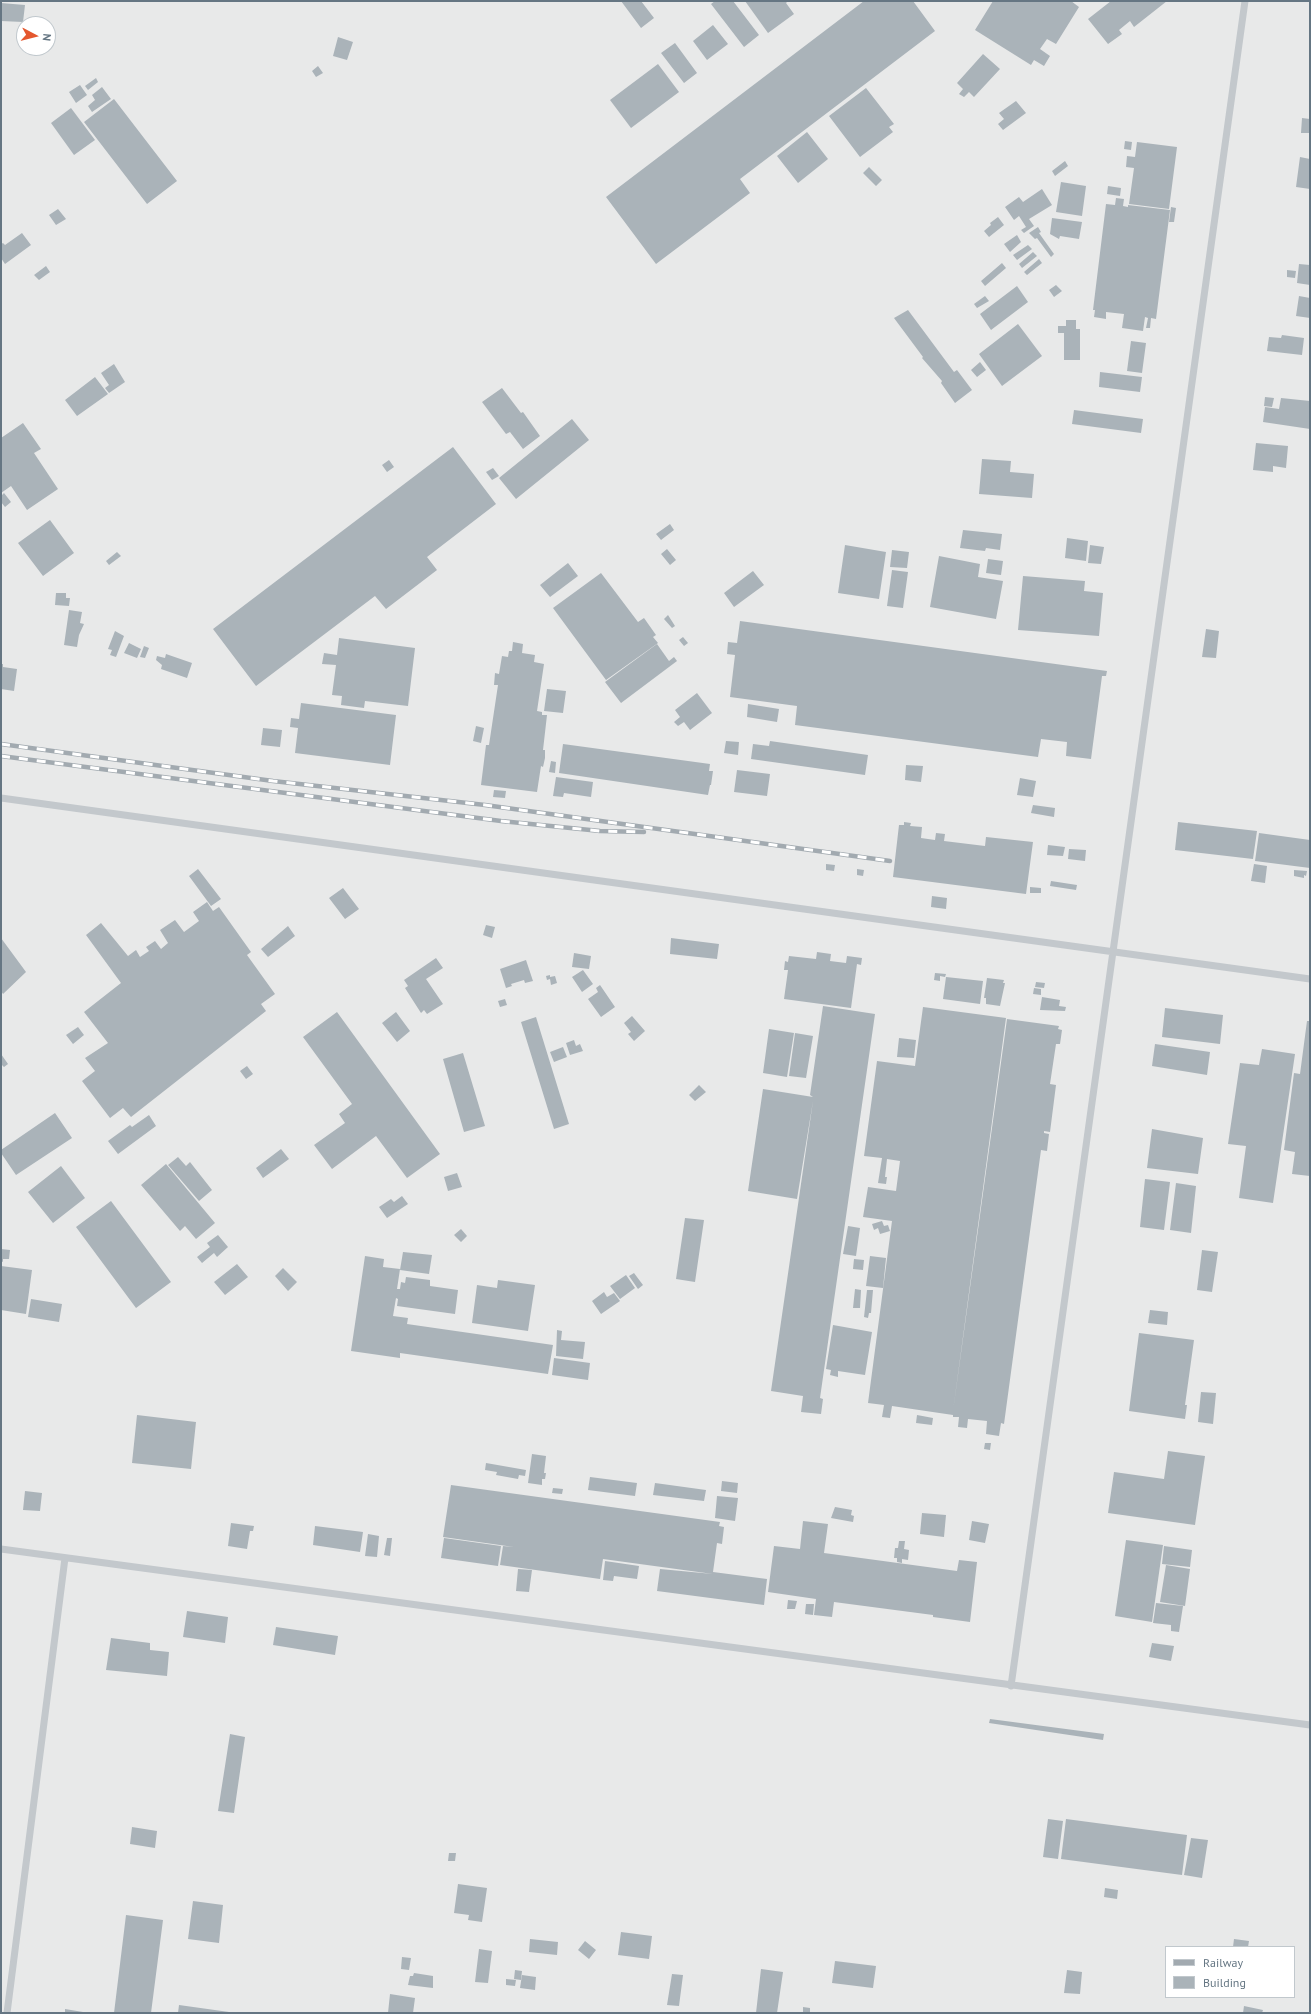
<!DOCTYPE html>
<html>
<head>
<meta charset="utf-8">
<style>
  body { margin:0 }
  #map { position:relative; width:1311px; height:2014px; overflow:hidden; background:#fafaf8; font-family:"PT Sans",sans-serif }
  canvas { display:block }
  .frame { position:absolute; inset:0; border:2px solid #657683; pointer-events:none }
  .legend { position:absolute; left:1165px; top:1946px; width:130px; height:52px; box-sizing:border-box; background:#fff; border:1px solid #c1c8cd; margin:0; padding:5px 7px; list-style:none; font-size:12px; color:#657683 }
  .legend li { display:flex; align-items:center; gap:8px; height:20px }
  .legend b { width:20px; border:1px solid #c1c8cd }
  .north { position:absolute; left:16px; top:16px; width:40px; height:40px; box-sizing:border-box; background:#fff; border:1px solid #c1c8cd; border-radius:50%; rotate:97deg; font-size:11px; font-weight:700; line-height:16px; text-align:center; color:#657683 }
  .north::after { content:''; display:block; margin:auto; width:14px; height:18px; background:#e4572e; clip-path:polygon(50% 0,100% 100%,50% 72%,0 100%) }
</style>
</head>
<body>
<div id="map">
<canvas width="1311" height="2014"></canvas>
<div class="frame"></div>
<ul class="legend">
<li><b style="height:5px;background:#a2aab0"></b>Railway</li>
<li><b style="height:11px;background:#aab3b9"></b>Building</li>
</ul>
<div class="north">N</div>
</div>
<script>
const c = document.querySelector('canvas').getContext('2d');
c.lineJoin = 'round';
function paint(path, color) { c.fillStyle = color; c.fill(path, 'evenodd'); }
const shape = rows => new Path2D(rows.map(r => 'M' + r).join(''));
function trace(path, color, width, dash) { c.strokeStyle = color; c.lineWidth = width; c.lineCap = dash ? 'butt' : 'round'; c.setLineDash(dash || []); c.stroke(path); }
paint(shape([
  [1,1,1310,1,1310,2013,1,2013],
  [24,24,48,24,48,48,24,48],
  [1166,1947,1294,1947,1294,1997,1166,1997]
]), '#e8e9e9');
paint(shape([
  [621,1,641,1,654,18,641,28],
  [715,1,733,1,759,35,744,47,711,4],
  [745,1,788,1,786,3,794,14,768,33],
  [864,1,913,1,935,31,740,179,750,193,656,264,606,197],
  [993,1,1071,1,1079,7,1056,44,1047,39,1040,49,1050,56,1044,66,1034,60,1031,65,975,30],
  [1111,1,1167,1,1134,27,1130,21,1119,30,1122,34,1108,44,1088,19],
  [1,3,25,5,23,22,1,21],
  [713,25,728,44,707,60,693,41],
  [338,37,353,42,347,60,333,56],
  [675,43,697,73,684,83,661,53],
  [983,54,1000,69,974,97,969,92,964,97,959,94,963,89,957,83],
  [658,64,679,92,631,128,610,100],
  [318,66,323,73,316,77,312,71],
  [96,78,98,82,88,90,85,86],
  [80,85,87,95,76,103,69,92],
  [102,87,111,99,92,112,88,106,95,100,92,95],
  [866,88,894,124,889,127,893,132,860,157,829,116],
  [114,99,177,181,147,204,84,122],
  [1016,101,1026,113,1003,130,998,124,1004,119,999,113],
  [71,108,95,140,74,155,51,123],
  [1302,118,1310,119,1310,133,1301,133],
  [807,132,828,159,798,183,777,156],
  [1125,141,1132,142,1131,150,1124,149],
  [1137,142,1177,147,1169,209,1129,204,1134,168,1126,167,1127,156,1135,157],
  [1300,157,1310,159,1310,189,1296,187],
  [1065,161,1068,166,1055,176,1052,171],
  [869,167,882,180,876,186,863,173],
  [1061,182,1086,186,1082,216,1056,212],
  [1108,186,1121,188,1120,196,1107,194],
  [1042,189,1052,205,1029,219,1034,226,1024,233,1021,230,1026,227,1019,216,1014,220,1005,207,1019,197,1023,202],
  [1116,198,1124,199,1123,206,1128,207,1128,205,1170,210,1156,319,1151,318,1150,328,1146,328,1148,318,1145,317,1143,331,1122,328,1124,314,1106,312,1106,319,1094,317,1095,310,1093,310,1106,204,1115,205],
  [1171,207,1176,208,1174,222,1169,222],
  [58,209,66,219,56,225,49,215],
  [998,217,1004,225,989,237,984,231,991,225,990,223],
  [1052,218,1082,222,1079,239,1060,236,1059,239,1050,234],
  [1038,227,1041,232,1039,233,1054,254,1051,257,1037,238,1035,239,1029,233],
  [22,233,31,245,5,264,1,258,1,244,3,243,5,245],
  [1017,235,1021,242,1010,252,1004,244],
  [1028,245,1032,249,1017,260,1013,255],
  [1033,252,1037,256,1022,268,1019,264],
  [1039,259,1042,263,1027,275,1024,272],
  [1002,263,1006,268,985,286,981,281],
  [1299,264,1310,265,1310,285,1297,283],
  [46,266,50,272,39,280,34,275],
  [1287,270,1296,271,1295,278,1287,277],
  [1056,285,1062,291,1054,297,1049,290],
  [1017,286,1028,302,991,330,980,314],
  [985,296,989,301,977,308,974,304],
  [1299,296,1310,298,1310,318,1296,316],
  [908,310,954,372,957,370,972,390,955,403,941,383,942,381,922,358,923,357,894,318],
  [1066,320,1076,320,1076,329,1080,329,1080,360,1064,360,1064,333,1058,333,1058,326,1066,326],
  [1018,324,1042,356,1002,386,979,354],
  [1282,335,1304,338,1302,355,1267,351,1269,337,1281,338],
  [1131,341,1146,343,1142,373,1127,371],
  [980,362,986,370,977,377,971,370],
  [114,364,125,382,109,393,105,388,109,385,101,373],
  [1100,372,1142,377,1140,392,1099,387],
  [95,377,108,394,77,416,65,400],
  [502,388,521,413,523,412,540,436,523,449,510,432,506,434,482,402],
  [1265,397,1274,398,1272,407,1264,406],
  [1281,398,1310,401,1310,429,1263,422,1265,407,1279,409],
  [1074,410,1143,419,1141,433,1072,424],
  [572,419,589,440,516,499,499,478],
  [23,423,41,449,34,453,58,489,27,510,11,486,1,493,1,438],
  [1256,443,1288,446,1286,468,1273,466,1273,472,1253,470],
  [453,447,496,504,427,557,437,570,386,609,375,596,256,686,213,629],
  [982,459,1011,461,1010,472,1034,474,1032,498,979,494],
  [389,460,394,467,387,472,382,465],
  [493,468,499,476,492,480,486,472],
  [4,493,11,502,5,507,1,502,1,496],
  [50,520,74,553,43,576,18,543],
  [670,524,674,530,661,540,656,534],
  [963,530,1002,534,1000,550,986,548,985,551,960,548],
  [1067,538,1088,541,1086,561,1065,558],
  [845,545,886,552,879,599,838,593],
  [1090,545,1104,547,1101,564,1088,563],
  [667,549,676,560,670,565,661,554],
  [892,550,909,552,907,568,890,567],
  [117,552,121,556,109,565,106,561],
  [939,556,980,564,978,577,1003,581,996,619,930,607],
  [988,559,1003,561,1001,575,986,573],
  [568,563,578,576,550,597,540,585],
  [892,570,908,572,903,608,887,606],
  [753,571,764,585,734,607,724,593],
  [601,573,638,622,644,618,656,635,653,637,658,643,606,680,553,608],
  [1023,576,1085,581,1084,591,1103,593,1099,636,1018,630],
  [56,593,66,593,66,598,70,598,69,606,55,605],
  [69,610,82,612,80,623,84,624,79,635,77,647,64,645],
  [668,615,675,626,672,628,664,619],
  [740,621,1107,671,1106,676,1102,676,1091,759,1066,756,1067,742,1041,739,1038,757,795,725,797,706,730,697,735,655,727,654,728,642,737,643],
  [1206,629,1219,631,1216,658,1202,657],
  [115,631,124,636,116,657,110,655,112,650,108,649],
  [683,637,688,643,684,646,679,640],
  [339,638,415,648,408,706,365,701,364,708,341,705,342,696,332,695,336,665,322,664,324,653,337,655],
  [513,642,523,644,522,653,535,655,534,662,544,664,537,711,542,712,542,715,547,715,543,750,545,750,545,758,543,767,541,766,537,792,481,785,486,745,489,745,498,685,494,685,495,673,499,674,502,656,508,657,509,651,512,651],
  [129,643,141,649,137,658,124,653],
  [657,644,669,661,674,657,677,661,621,703,605,682],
  [144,646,149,648,145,658,140,657],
  [166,654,192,663,187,678,161,669,162,665,156,660,157,656,165,658],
  [1,664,3,664,3,667,17,669,14,691,1,689],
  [547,689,566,691,563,713,544,711],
  [697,693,712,713,690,730,684,722,678,726,674,722,680,717,675,710],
  [301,703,396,715,390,765,295,753,298,728,290,727,291,718,299,719],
  [748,704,779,709,777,722,747,717],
  [476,726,484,728,481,743,473,741],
  [263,728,282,730,280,747,261,745],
  [726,741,739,742,738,755,724,753],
  [770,741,868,755,865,775,751,759,753,744,769,746],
  [563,744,710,764,709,771,713,771,711,785,710,785,708,795,559,773],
  [551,761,556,762,555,773,549,772],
  [906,765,923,766,921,782,905,780],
  [737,770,770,774,767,796,734,792],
  [556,777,593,782,591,797,564,793,563,797,553,796],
  [1020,778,1036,781,1033,797,1017,795],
  [494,790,506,791,505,798,493,797],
  [1033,805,1055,808,1054,817,1031,813],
  [904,822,911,823,910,826,922,827,921,838,935,840,936,833,945,834,944,841,985,846,986,837,1033,842,1026,894,893,877,899,825,904,825],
  [1178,822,1257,831,1253,859,1175,850],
  [1259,833,1310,840,1310,868,1255,861],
  [1048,845,1065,847,1063,856,1047,855],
  [1069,849,1086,850,1085,861,1068,859],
  [826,864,835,865,834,871,826,870],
  [1254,864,1267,866,1265,883,1251,881],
  [198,869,221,899,211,906,189,876],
  [857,869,864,870,863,876,857,875],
  [1294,870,1307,871,1306,876,1304,875,1304,878,1294,876],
  [1051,881,1077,885,1076,890,1050,886],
  [1030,887,1041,888,1041,893,1030,893],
  [343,888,359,909,345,919,329,898],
  [932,896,947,898,946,909,931,907],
  [207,902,213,911,219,907,251,952,247,955,275,994,261,1004,266,1011,131,1117,123,1108,110,1118,82,1081,95,1071,85,1058,108,1043,84,1012,121,983,86,935,101,923,128,956,136,950,140,957,149,951,146,947,155,941,161,949,168,943,160,930,175,920,184,932,199,921,193,912],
  [486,925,495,927,492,938,483,935],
  [288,926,295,936,268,957,261,949],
  [1,938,26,972,3,994,1,991],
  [671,938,719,944,717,959,670,954],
  [817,952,831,954,830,961,846,963,847,956,862,958,861,965,857,964,851,1008,784,999,788,970,784,970,785,961,788,962,789,956,816,959],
  [574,953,591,956,589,969,572,967],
  [436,958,443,968,426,979,443,1004,427,1014,424,1010,421,1013,405,988,408,986,404,980],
  [526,960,533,981,525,983,524,980,511,984,512,986,506,988,500,969],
  [583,970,593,984,582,992,572,977],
  [935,973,946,974,945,977,940,976,940,981,934,980],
  [550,975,550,977,555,976,557,983,551,985,550,979,547,980,546,976],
  [946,977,983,981,980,1004,943,999],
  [987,978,1004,980,1003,983,1005,983,1000,1006,986,1004,986,998,984,998],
  [1036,982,1045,983,1044,988,1035,987],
  [600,985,615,1007,601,1017,588,999,598,992,596,988],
  [1034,988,1041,989,1041,995,1033,994],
  [1042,997,1060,1000,1059,1006,1066,1007,1065,1011,1040,1010],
  [505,999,507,1005,500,1007,498,1001],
  [823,1006,875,1014,820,1398,823,1399,821,1414,801,1412,803,1396,771,1391,813,1101,797,1199,748,1191,763,1089,813,1097,810,1095],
  [923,1007,1006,1018,953,1411,1007,1019,1059,1026,1058,1029,1062,1030,1060,1044,1056,1044,1050,1084,1056,1085,1050,1132,1044,1131,1044,1133,1049,1134,1047,1151,1041,1150,1004,1424,1001,1423,999,1436,986,1434,987,1421,968,1419,967,1428,958,1427,959,1417,953,1417,953,1415,892,1406,890,1418,882,1417,884,1405,868,1403,892,1221,863,1217,868,1187,896,1191,900,1161,887,1159,885,1177,887,1177,886,1184,878,1183,882,1158,864,1156,877,1061,915,1066],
  [1165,1008,1223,1015,1220,1044,1162,1037],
  [337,1012,440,1154,407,1178,376,1136,332,1169,314,1145,345,1123,339,1114,352,1104,303,1037],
  [396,1012,410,1031,397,1042,382,1023],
  [632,1016,645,1031,634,1041,628,1034,631,1032,624,1023],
  [536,1017,569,1124,554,1129,521,1022],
  [1307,1021,1310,1021,1310,1176,1292,1174,1295,1152,1284,1150,1294,1073,1300,1074],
  [78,1027,84,1035,73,1044,66,1035],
  [769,1029,794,1033,787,1077,763,1073],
  [795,1033,813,1036,806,1078,789,1076],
  [899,1038,916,1040,914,1058,897,1057],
  [574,1040,576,1046,580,1044,583,1051,570,1055,566,1043],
  [1155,1044,1210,1052,1207,1075,1152,1066],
  [563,1047,567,1057,554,1062,550,1052],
  [1262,1049,1295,1054,1273,1203,1239,1198,1246,1146,1228,1144,1240,1063,1259,1065],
  [463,1053,485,1126,464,1132,443,1059],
  [1,1054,8,1064,4,1067,1,1064],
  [247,1066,253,1074,246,1079,240,1071],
  [699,1085,706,1092,695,1101,689,1095],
  [55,1113,72,1138,16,1175,1,1153,1,1150],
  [149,1115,156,1126,118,1154,108,1141,130,1125,132,1127],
  [1152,1129,1203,1138,1198,1174,1147,1168],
  [281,1149,289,1159,263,1178,256,1168],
  [178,1157,186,1166,190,1162,212,1190,199,1201,168,1165],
  [166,1164,215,1223,196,1239,185,1226,180,1231,141,1185],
  [61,1166,85,1198,53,1223,28,1192],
  [457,1173,462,1187,448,1191,444,1177],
  [1145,1179,1170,1182,1164,1230,1140,1227],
  [1176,1183,1196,1186,1191,1233,1170,1230],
  [402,1196,408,1204,387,1218,379,1207,391,1199,394,1202],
  [111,1201,171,1282,136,1308,76,1227],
  [685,1218,704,1220,695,1282,676,1279],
  [882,1221,884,1226,888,1225,890,1231,880,1234,878,1228,874,1230,872,1224],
  [848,1226,860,1228,856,1256,843,1254],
  [461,1229,467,1236,461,1242,454,1235],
  [218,1235,228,1247,217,1257,214,1253,202,1263,197,1257,210,1247,207,1243],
  [1,1249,10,1250,9,1259,3,1259,3,1262,1,1261],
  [1202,1250,1218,1252,1212,1292,1197,1290],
  [403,1252,432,1255,429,1274,400,1270],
  [365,1256,384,1259,383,1267,400,1269,397,1289,400,1289,401,1282,405,1283,406,1277,430,1280,430,1286,458,1290,455,1314,397,1306,398,1299,396,1298,393,1316,408,1318,407,1324,553,1345,548,1374,400,1353,400,1358,351,1351],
  [870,1256,886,1258,883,1288,866,1286],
  [854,1259,864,1260,863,1270,853,1269],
  [237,1264,248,1277,225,1295,214,1282],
  [1,1266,32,1270,26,1314,1,1310],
  [283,1268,297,1282,288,1291,275,1276],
  [634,1273,643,1285,638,1289,629,1276],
  [626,1275,635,1288,620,1299,610,1286],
  [498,1280,535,1285,528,1331,472,1323,477,1285,497,1288],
  [855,1289,861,1290,860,1308,853,1308],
  [867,1290,873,1290,871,1313,869,1313,868,1318,864,1317],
  [604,1292,607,1297,614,1293,620,1301,601,1314,592,1301],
  [31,1299,62,1304,59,1322,28,1317],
  [1150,1310,1168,1312,1167,1325,1148,1323],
  [833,1325,872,1332,865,1375,838,1371,838,1377,830,1375,831,1370,826,1369],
  [557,1330,562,1331,561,1340,585,1342,583,1359,556,1356],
  [1139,1333,1194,1340,1185,1405,1187,1405,1185,1419,1129,1411],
  [554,1358,590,1363,588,1380,552,1375],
  [1201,1392,1216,1393,1213,1424,1198,1422],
  [137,1415,196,1422,191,1469,132,1463],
  [917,1415,933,1418,932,1425,916,1423],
  [985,1443,991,1443,990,1450,984,1449],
  [1168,1451,1205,1456,1195,1525,1108,1513,1114,1472,1164,1479],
  [532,1454,546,1456,544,1473,546,1473,545,1479,542,1479,542,1485,528,1483],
  [486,1463,526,1470,525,1476,519,1475,518,1479,496,1475,497,1472,485,1470],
  [590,1477,637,1483,635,1496,588,1490],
  [722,1481,738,1483,737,1493,721,1491],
  [655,1483,706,1490,704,1501,653,1495],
  [451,1485,720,1522,719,1526,724,1527,722,1544,717,1543,713,1572,767,1579,764,1605,657,1591,660,1569,713,1574,603,1559,600,1579,500,1565,503,1546,514,1547,443,1537],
  [553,1488,563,1489,562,1494,552,1493],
  [25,1491,42,1493,40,1511,23,1510],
  [717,1496,738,1498,735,1521,715,1518],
  [835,1507,852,1510,851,1515,854,1516,853,1522,831,1518],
  [922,1513,946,1515,944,1537,920,1534],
  [803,1521,828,1524,824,1553,957,1571,959,1560,977,1562,970,1622,933,1617,933,1615,834,1602,832,1617,814,1615,816,1599,768,1592,774,1546,800,1549],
  [972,1521,989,1524,985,1543,969,1540],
  [231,1523,254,1526,253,1531,250,1531,247,1549,228,1546],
  [315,1526,363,1532,360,1552,313,1545],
  [368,1534,379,1536,377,1557,365,1556],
  [387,1538,392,1538,390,1556,384,1555],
  [444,1538,501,1546,498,1566,441,1558],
  [1126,1540,1163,1545,1152,1622,1115,1616],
  [899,1541,905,1541,904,1549,909,1550,908,1560,902,1559,902,1563,897,1562,897,1558,894,1558,895,1548,898,1548],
  [1164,1546,1192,1550,1190,1567,1162,1564],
  [605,1561,639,1566,637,1579,614,1576,613,1581,603,1580],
  [1166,1565,1190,1569,1185,1606,1160,1602],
  [518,1569,532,1570,529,1592,516,1591],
  [788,1600,797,1601,795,1609,787,1609],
  [1156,1603,1183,1606,1179,1632,1171,1631,1171,1625,1153,1623],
  [806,1604,814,1604,813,1615,805,1614],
  [187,1611,228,1617,225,1643,183,1637],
  [276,1627,338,1636,335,1655,273,1645],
  [111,1638,150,1643,150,1650,169,1652,167,1676,106,1670],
  [1152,1643,1174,1646,1171,1661,1149,1657],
  [990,1719,1104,1734,1103,1740,989,1723],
  [230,1734,245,1737,234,1813,218,1811],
  [1048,1819,1063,1821,1058,1859,1043,1857],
  [1066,1819,1187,1835,1182,1875,1061,1859],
  [132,1827,157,1831,155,1848,130,1844],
  [1191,1838,1208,1840,1202,1878,1184,1875],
  [449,1853,456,1853,455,1861,448,1861],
  [458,1884,487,1888,482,1922,468,1920,469,1915,454,1913],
  [1105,1888,1118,1890,1117,1899,1104,1897],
  [193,1901,223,1905,219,1943,188,1939],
  [126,1915,163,1920,151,2013,114,2013],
  [621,1932,652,1936,649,1959,618,1955],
  [530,1939,558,1942,557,1955,529,1952],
  [1234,1939,1249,1941,1248,1947,1233,1947],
  [585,1941,596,1950,589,1959,578,1950],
  [479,1949,492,1951,488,1983,475,1982],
  [402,1957,411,1958,409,1970,401,1969],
  [835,1961,876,1966,873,1988,832,1983],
  [761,1969,783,1972,777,2013,756,2013],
  [515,1970,522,1971,521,1980,514,1979],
  [1067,1970,1082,1972,1080,1994,1064,1993],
  [414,1973,433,1976,433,1988,408,1985,410,1976,413,1976],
  [672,1974,683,1975,679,2006,667,2005],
  [522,1975,536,1977,535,1990,520,1988],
  [506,1979,516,1980,515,1986,506,1985],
  [390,1994,415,1998,413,2013,388,2013],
  [179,2005,229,2012,229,2013,178,2013],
  [1244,2006,1263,2010,1262,2013,1243,2013],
  [803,2007,810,2008,810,2013,803,2013],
  [65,2009,83,2012,83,2013,65,2013]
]), '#aab3b9');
trace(shape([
  [1,798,1310,979],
  [1,1549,1310,1725],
  [1011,1686,1245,1],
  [7,2013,65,1558]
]), '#c3c8cc', 7);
const rail = shape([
  [1,744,273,781,485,805,890,861],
  [1,756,501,821,600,831,644,832]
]);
trace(rail, '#a2aab0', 4.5);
trace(rail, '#fff', 3, [9]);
</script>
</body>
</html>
